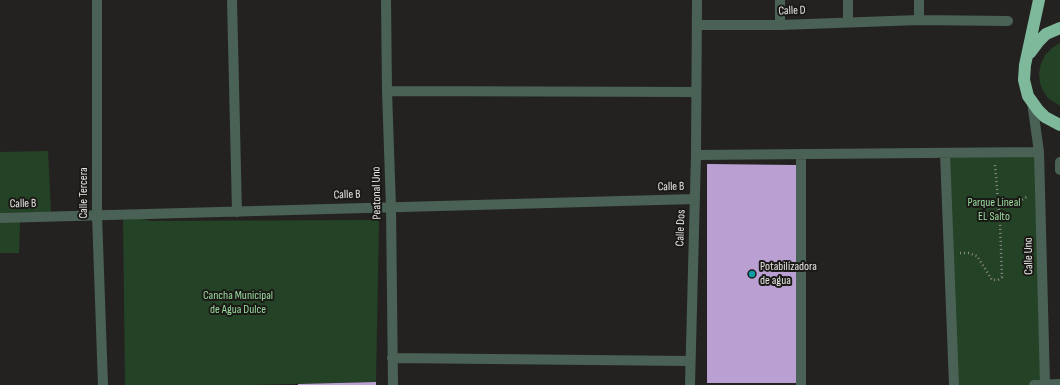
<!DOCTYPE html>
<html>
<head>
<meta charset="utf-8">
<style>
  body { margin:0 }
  canvas { display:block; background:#232220 }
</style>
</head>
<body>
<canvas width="1060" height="385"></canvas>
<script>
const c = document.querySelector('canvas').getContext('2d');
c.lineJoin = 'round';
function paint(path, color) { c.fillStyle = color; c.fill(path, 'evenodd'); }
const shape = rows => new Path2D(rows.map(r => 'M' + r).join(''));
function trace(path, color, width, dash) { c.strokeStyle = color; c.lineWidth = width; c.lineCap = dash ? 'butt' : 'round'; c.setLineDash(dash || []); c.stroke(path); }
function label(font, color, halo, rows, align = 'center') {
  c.font = font + ' "Sofia Sans Condensed",sans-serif'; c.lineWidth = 4; c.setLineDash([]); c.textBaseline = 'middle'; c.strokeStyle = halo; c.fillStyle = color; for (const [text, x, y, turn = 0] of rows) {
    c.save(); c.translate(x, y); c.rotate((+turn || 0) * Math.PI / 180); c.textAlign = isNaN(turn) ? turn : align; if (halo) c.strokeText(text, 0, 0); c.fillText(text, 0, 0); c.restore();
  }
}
paint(shape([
  [1060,43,1060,106,1048,98,1043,91,1040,83,1039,73,1041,64,1045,55,1052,48],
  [48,151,51,212,0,213,0,152],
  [1039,152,1045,385,954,385,945,153],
  [123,215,152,221,379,220,376,382,250,385,125,385],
  [0,222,20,222,19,253,0,253]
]), '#244226');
paint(shape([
  [707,164,796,165,798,383,707,383],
  [376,382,376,385,298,385,298,384]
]), '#baa0d2');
trace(shape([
  [999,204,1017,203,1028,196],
  [960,253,969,253,977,256,992,280,998,280,1002,277,1000,223,995,165]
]), '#8d8c8a', 2.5, [1, 3]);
trace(shape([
  [97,0,97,215,103,385],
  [232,0,237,212],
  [386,0,387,91,391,207,393,385],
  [780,0,780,25],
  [848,0,848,22],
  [919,20,919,0],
  [697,25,780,25,919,20,1008,21],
  [387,91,696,92],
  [1032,102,1039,152,1045,385],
  [945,153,954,385],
  [801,154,801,385],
  [696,155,1039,152],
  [1060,162,1060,170],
  [0,218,695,199],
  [392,358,690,361],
  [690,385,696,155,697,0],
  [1034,385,1060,384]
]), '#4a6155', 10);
trace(shape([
  [1039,0,1025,65,1024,80,1028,96,1038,110,1045,117,1060,125],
  [1030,53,1039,41,1046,34,1060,28]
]), '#7eb99b', 12);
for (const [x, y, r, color] of [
  [752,274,4,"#0f9aa8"]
]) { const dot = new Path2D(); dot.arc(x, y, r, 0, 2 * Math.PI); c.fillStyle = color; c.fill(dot); trace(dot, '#1a1916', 1.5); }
label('12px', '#e7e6e4', '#1a1916', [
  ["Calle D",792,11,-2],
  ["Calle B",671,187,-1],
  ["Calle Tercera",84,193,-90],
  ["Peatonal Uno",377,193,-91],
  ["Calle B",347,195,-2],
  ["Calle B",23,204,-1],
  ["Calle Dos",681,228,-88],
  ["Calle Uno",1029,256,-91]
]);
label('12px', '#9bdb9f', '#1a1916', [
  ["Parque Lineal",994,203],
  ["EL Salto",994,217],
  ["Cancha Municipal",238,296],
  ["de Agua Dulce",238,310]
]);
label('12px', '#e7e6e4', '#1a1916', [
  ["Potabilizadora",760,267],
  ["de agua",760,281]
], 'left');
</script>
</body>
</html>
